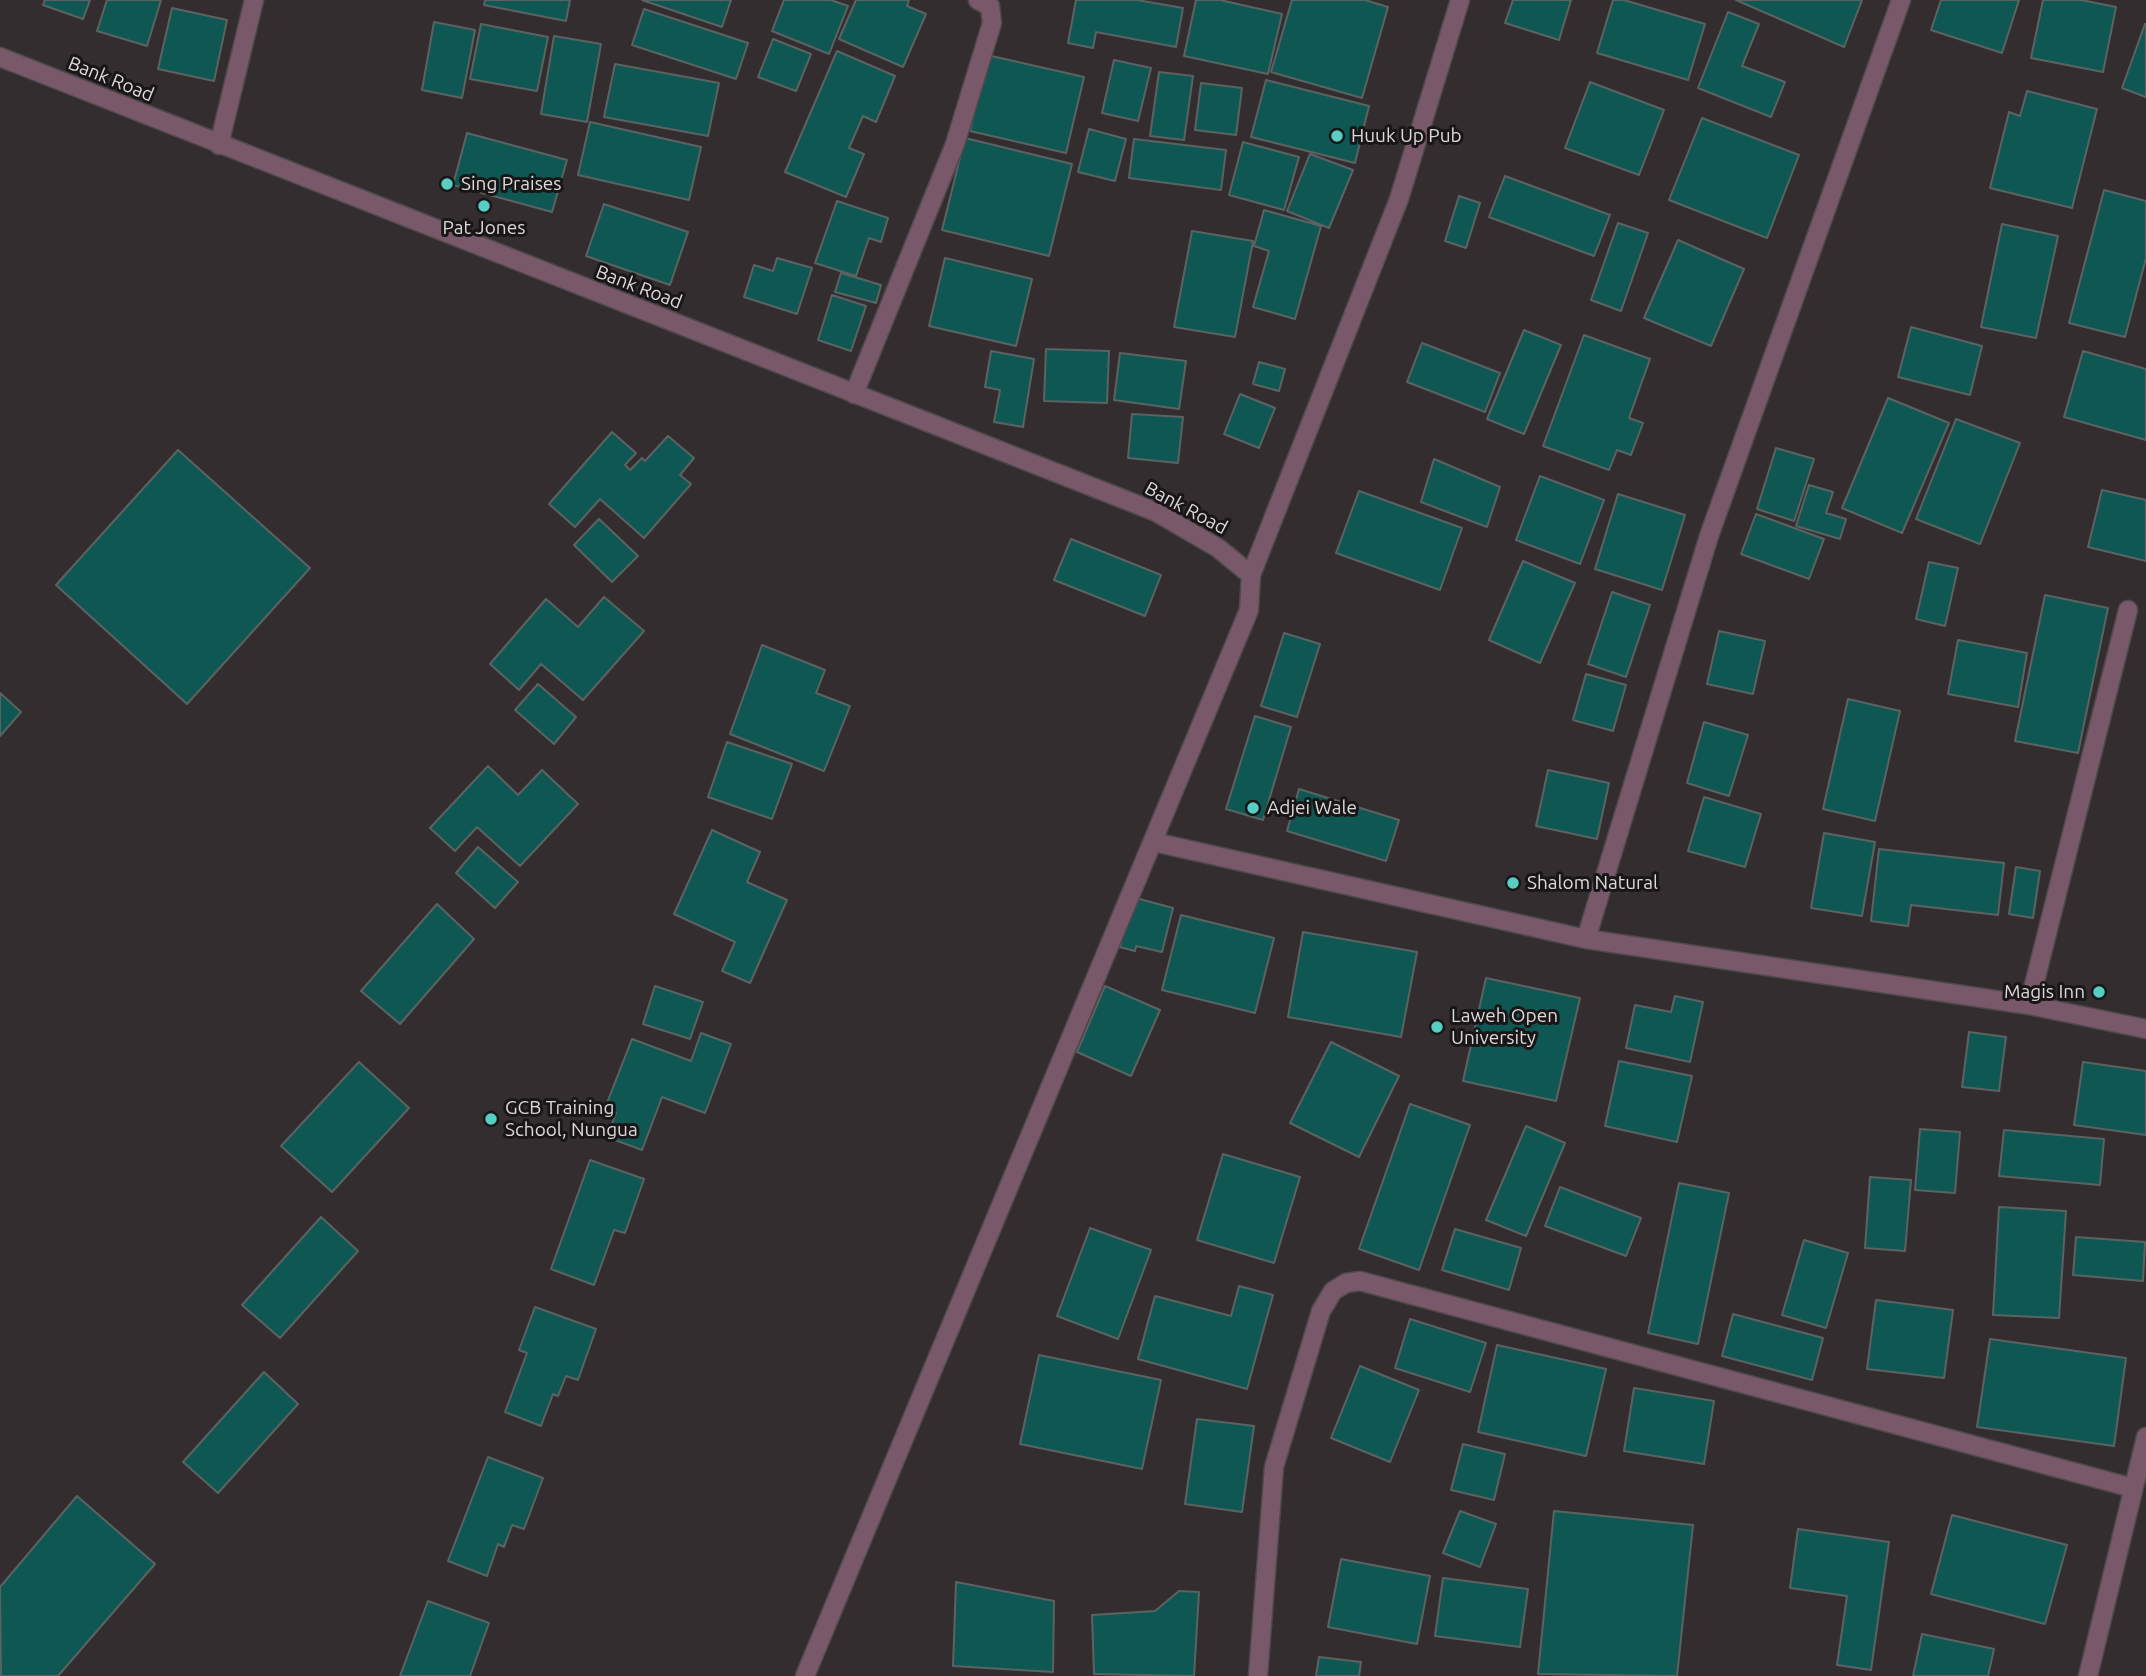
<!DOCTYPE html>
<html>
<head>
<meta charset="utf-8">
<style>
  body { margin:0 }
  canvas { display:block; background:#332d30 }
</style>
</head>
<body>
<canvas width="2146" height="1676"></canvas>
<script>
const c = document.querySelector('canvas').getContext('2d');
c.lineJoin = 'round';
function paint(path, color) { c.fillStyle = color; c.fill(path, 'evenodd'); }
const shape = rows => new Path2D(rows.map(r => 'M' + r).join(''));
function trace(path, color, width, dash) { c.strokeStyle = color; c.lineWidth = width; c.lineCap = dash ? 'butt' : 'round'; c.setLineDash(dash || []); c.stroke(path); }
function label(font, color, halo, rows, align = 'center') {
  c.font = font + ' Ubuntu,sans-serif'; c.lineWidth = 6; c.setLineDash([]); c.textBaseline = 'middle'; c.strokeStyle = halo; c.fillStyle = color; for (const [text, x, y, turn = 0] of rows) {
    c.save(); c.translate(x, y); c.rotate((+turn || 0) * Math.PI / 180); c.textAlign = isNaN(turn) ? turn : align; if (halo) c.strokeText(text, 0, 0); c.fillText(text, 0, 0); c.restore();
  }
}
const building = shape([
  [45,0,90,0,83,19,43,5,45,0],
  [107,0,161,0,147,46,97,31,107,0],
  [485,0,570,0,566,21,484,5,485,0],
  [642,0,731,0,722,27,642,0],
  [784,0,831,0,848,6,829,54,772,31,784,0],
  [856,0,909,0,907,6,926,14,903,67,839,39,856,0],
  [1076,0,1137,0,1183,8,1176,47,1096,32,1093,48,1068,43,1076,0],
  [1196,0,1220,0,1282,14,1268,74,1184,56,1196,0],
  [1292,0,1365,0,1388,7,1362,98,1271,72,1292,0],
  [1513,0,1571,0,1559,40,1505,23,1513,0],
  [1613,0,1624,0,1705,24,1688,80,1597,53,1613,0],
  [1736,0,1862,0,1844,47,1736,0],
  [1941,0,2019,0,2002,53,1931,30,1941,0],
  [2043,0,2081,0,2116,7,2103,72,2031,58,2043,0],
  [172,8,227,20,214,81,158,69,172,8],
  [644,9,748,43,736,79,632,45,644,9],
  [1728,12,1759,24,1742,66,1785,82,1771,117,1698,88,1728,12],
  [434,22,475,30,462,98,422,90,434,22],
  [481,24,548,37,537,91,470,79,481,24],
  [2145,24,2146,24,2146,97,2122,88,2145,24],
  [554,36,601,44,587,122,541,114,554,36],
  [773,39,811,54,796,91,758,77,773,39],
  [837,51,895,76,876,122,863,116,849,148,864,154,846,197,785,172,837,51],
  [987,55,1084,77,1066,153,970,131,987,55],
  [1114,60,1151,68,1138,121,1102,113,1114,60],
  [615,64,719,83,708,136,604,117,615,64],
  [1159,72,1193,76,1184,140,1150,136,1159,72],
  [1266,80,1369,106,1355,163,1251,137,1266,80],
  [1590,82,1664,110,1639,175,1565,148,1590,82],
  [1201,83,1242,88,1236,135,1195,130,1201,83],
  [2027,91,2097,109,2072,208,1990,188,2009,112,2020,116,2027,91],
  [1702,118,1799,155,1767,238,1669,200,1702,118],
  [590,122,701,147,689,200,578,175,590,122],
  [1089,129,1126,139,1115,181,1078,172,1089,129],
  [467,133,567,160,552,212,453,185,467,133],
  [965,138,1072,164,1049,256,942,230,965,138],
  [1134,139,1226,150,1221,190,1129,178,1134,139],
  [1243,142,1299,157,1284,210,1229,195,1243,142],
  [1310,154,1353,170,1329,228,1287,211,1310,154],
  [1505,176,1610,215,1594,256,1489,217,1505,176],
  [2104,190,2146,201,2146,258,2125,337,2069,323,2104,190],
  [1459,196,1480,203,1466,248,1445,241,1459,196],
  [837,201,888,218,881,242,869,238,856,276,815,263,837,201],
  [604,204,688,232,670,285,586,256,604,204],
  [1264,210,1321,226,1295,319,1253,307,1269,251,1254,246,1264,210],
  [1618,223,1648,233,1621,311,1591,300,1618,223],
  [2002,224,2058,236,2036,338,1981,327,2002,224],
  [1192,231,1253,241,1235,337,1174,327,1192,231],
  [1678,240,1744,269,1711,346,1644,318,1678,240],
  [777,258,812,268,797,314,744,297,754,265,773,271,777,258],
  [945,258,1032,279,1016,346,929,326,945,258],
  [841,273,881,285,876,303,835,292,841,273],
  [832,295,866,306,851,351,818,340,832,295],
  [1911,327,1982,346,1970,395,1898,377,1911,327],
  [1524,330,1561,345,1524,434,1487,419,1524,330],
  [1584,335,1650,359,1629,418,1643,423,1631,455,1617,450,1609,470,1543,446,1584,335],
  [1422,343,1500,373,1485,412,1407,382,1422,343],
  [1046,349,1109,351,1107,403,1044,401,1046,349],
  [991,351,1034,359,1023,427,994,422,1000,390,985,387,991,351],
  [2083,351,2146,369,2146,440,2064,417,2083,351],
  [1120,353,1186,361,1179,409,1114,400,1120,353],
  [1259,362,1285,369,1279,391,1253,384,1259,362],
  [1240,394,1275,408,1259,448,1224,434,1240,394],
  [1888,398,1949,423,1902,533,1842,508,1888,398],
  [1132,414,1183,417,1178,463,1128,458,1132,414],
  [1956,419,2020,443,1980,544,1916,519,1956,419],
  [612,432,636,453,625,465,630,470,642,458,645,461,668,436,694,458,680,475,691,484,644,538,600,499,575,527,549,504,612,432],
  [1776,448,1814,459,1794,521,1757,509,1776,448],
  [178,450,310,568,187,704,56,585,178,450],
  [1434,459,1500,487,1487,527,1421,502,1434,459],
  [1540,476,1604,500,1580,564,1516,540,1540,476],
  [1809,485,1833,492,1826,513,1846,519,1840,539,1796,526,1809,485],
  [2102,490,2146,500,2146,561,2088,547,2102,490],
  [1359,491,1462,528,1440,590,1336,553,1359,491],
  [1618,494,1685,515,1662,590,1595,569,1618,494],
  [1756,514,1824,539,1809,579,1741,554,1756,514],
  [599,519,638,556,612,582,574,545,599,519],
  [1071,539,1161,575,1145,616,1054,580,1071,539],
  [1523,561,1575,583,1540,663,1489,640,1523,561],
  [1929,562,1958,568,1945,626,1916,619,1929,562],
  [1612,592,1650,605,1626,677,1588,664,1612,592],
  [2045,595,2108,608,2078,753,2015,741,2045,595],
  [604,597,644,631,583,700,541,664,519,690,490,664,546,599,578,627,604,597],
  [1719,631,1765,641,1753,694,1707,684,1719,631],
  [1284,633,1320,644,1297,717,1261,706,1284,633],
  [1958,640,2027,653,2018,707,1948,694,1958,640],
  [762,645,825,670,816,693,850,706,824,771,730,734,762,645],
  [1586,674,1626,685,1613,731,1573,720,1586,674],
  [538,684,576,717,554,744,515,710,538,684],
  [0,693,21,712,0,736,0,693],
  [1848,699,1900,711,1875,821,1823,809,1848,699],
  [1255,716,1291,727,1263,820,1226,809,1255,716],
  [1704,722,1748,735,1729,796,1687,783,1704,722],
  [727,742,792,764,772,819,708,797,727,742],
  [488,766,518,795,542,770,578,804,520,866,477,827,455,851,430,828,488,766],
  [1548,770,1609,783,1597,839,1536,826,1548,770],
  [1299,789,1399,820,1386,861,1287,831,1299,789],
  [1704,797,1761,814,1745,867,1688,851,1704,797],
  [712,830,760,852,747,882,787,900,750,983,722,971,735,942,674,914,712,830],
  [1824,833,1875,842,1862,916,1811,908,1824,833],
  [478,847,518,882,495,908,456,873,478,847],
  [1879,849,2004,863,1998,915,1911,905,1908,926,1871,921,1879,849],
  [2016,867,2040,871,2033,918,2009,914,2016,867],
  [1132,897,1173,908,1162,952,1136,946,1135,951,1120,947,1132,897],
  [437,904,474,939,400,1024,361,991,437,904],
  [1181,915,1274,938,1255,1013,1162,990,1181,915],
  [1303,932,1417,952,1401,1037,1288,1017,1303,932],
  [1486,978,1580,998,1556,1101,1463,1081,1486,978],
  [655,986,703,1002,690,1039,643,1024,655,986],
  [1105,986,1160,1010,1131,1076,1077,1052,1105,986],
  [1675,996,1703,1002,1690,1062,1626,1048,1635,1005,1671,1012,1675,996],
  [1969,1032,2006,1037,1999,1091,1962,1087,1969,1032],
  [701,1033,731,1044,705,1113,662,1097,642,1150,607,1137,616,1113,605,1108,632,1039,691,1061,701,1033],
  [1331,1042,1399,1076,1359,1157,1290,1123,1331,1042],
  [1619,1061,1692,1076,1677,1142,1605,1126,1619,1061],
  [359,1062,409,1108,332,1192,281,1146,359,1062],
  [2083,1062,2146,1071,2146,1135,2074,1125,2083,1062],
  [1410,1104,1470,1125,1419,1270,1359,1249,1410,1104],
  [1526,1126,1565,1143,1526,1236,1486,1220,1526,1126],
  [1920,1129,1960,1132,1955,1193,1915,1190,1920,1129],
  [2004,1130,2104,1139,2100,1185,1999,1176,2004,1130],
  [1223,1154,1300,1177,1274,1263,1197,1240,1223,1154],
  [590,1160,644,1179,625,1233,614,1230,594,1285,551,1269,590,1160],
  [1870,1177,1911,1180,1905,1251,1865,1248,1870,1177],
  [1679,1183,1729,1193,1698,1344,1648,1333,1679,1183],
  [1560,1187,1641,1218,1626,1256,1545,1226,1560,1187],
  [1999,1207,2066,1211,2059,1318,1993,1315,1999,1207],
  [321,1217,358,1251,280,1338,242,1305,321,1217],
  [1090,1228,1151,1250,1118,1339,1057,1316,1090,1228],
  [1455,1229,1521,1248,1509,1290,1442,1270,1455,1229],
  [2076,1237,2145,1242,2143,1281,2073,1275,2076,1237],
  [1804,1240,1848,1253,1826,1328,1782,1315,1804,1240],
  [1239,1286,1273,1295,1247,1389,1138,1359,1155,1296,1231,1316,1239,1286],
  [1876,1300,1953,1310,1944,1378,1867,1369,1876,1300],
  [535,1307,596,1329,578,1380,566,1376,558,1396,553,1394,541,1426,505,1412,527,1353,519,1350,535,1307],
  [1733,1314,1823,1338,1812,1380,1722,1356,1733,1314],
  [1410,1319,1486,1343,1470,1392,1395,1368,1410,1319],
  [1990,1339,2126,1358,2114,1446,1977,1427,1990,1339],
  [1497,1345,1606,1369,1586,1456,1478,1432,1497,1345],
  [1039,1355,1161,1380,1142,1469,1020,1444,1039,1355],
  [1360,1366,1419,1390,1390,1462,1331,1438,1360,1366],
  [264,1372,298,1404,218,1493,183,1462,264,1372],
  [1634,1388,1714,1401,1704,1464,1624,1451,1634,1388],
  [1197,1419,1254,1426,1242,1512,1185,1504,1197,1419],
  [1463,1444,1505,1454,1494,1500,1451,1490,1463,1444],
  [488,1457,543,1478,524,1529,512,1525,504,1547,498,1544,487,1576,448,1561,488,1457],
  [77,1496,155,1564,58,1676,1,1676,0,1587,77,1496],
  [1460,1511,1496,1524,1480,1567,1443,1553,1460,1511],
  [1554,1511,1693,1525,1677,1676,1538,1674,1554,1511],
  [1952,1515,2067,1545,2045,1624,1931,1594,1952,1515],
  [1798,1529,1889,1542,1871,1670,1837,1665,1847,1596,1790,1588,1798,1529],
  [1341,1559,1430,1576,1417,1644,1328,1627,1341,1559],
  [1443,1578,1528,1589,1520,1647,1435,1636,1443,1578],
  [956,1582,1054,1601,1053,1672,953,1666,956,1582],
  [1179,1591,1199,1592,1194,1676,1094,1674,1092,1615,1155,1611,1179,1591],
  [428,1601,489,1623,470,1676,400,1676,428,1601],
  [1922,1634,1994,1649,1988,1676,1913,1676,1922,1634],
  [1319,1657,1361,1662,1359,1676,1316,1676,1319,1657]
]);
paint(building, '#0e5752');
trace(building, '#5b6362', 2);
const minor = shape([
  [219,145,254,0],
  [854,394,955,144,992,23,990,6,978,0],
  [1251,575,1399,199,1460,0],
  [1154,842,1586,939,2029,1005,2146,1029],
  [1586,939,1709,536,1901,0],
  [2029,1005,2128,610],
  [1258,1676,1274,1467,1321,1311,1333,1291,1346,1283,1360,1281,2133,1488],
  [2088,1676,2146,1437]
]);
const tertiary = shape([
  [0,57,1156,512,1218,548,1251,575,1249,610,805,1676]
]);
trace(minor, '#4e494b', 21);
trace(tertiary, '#4e494b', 21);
trace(minor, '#795869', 18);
trace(tertiary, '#795869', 18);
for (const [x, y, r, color] of [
  [1337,136,7,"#56cec4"],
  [447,184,7,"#56cec4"],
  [484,206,7,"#56cec4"],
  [1253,808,7,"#56cec4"],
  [1513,883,7,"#56cec4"],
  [2099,992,7,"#56cec4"],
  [1437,1027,7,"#56cec4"],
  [491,1119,7,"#56cec4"]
]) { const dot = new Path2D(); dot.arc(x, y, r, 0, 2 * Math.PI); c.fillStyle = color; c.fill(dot); trace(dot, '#191618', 2.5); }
label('19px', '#ddd9db', '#191618', [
  ["Bank Road",111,79,22],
  ["Bank Road",639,287,21],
  ["Bank Road",1186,508,28]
]);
label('19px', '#ddd9db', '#191618', [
  ["Huuk Up Pub",1351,136],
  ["Sing Praises",461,184],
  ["Pat Jones",484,228,"center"],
  ["Adjei Wale",1267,808],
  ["Shalom Natural",1527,883],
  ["Magis Inn",2085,992,"right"],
  ["Laweh Open",1451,1016],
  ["University",1451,1038],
  ["GCB Training",505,1108],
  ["School, Nungua",505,1130]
], 'left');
</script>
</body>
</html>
